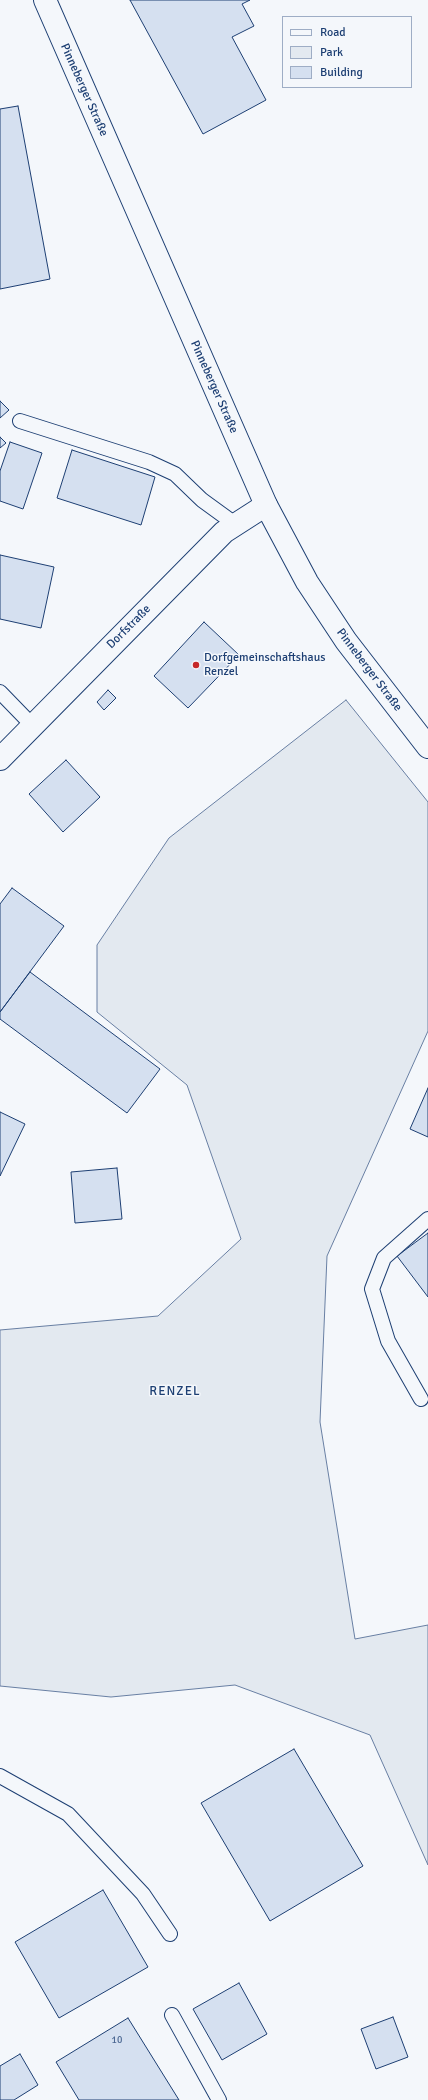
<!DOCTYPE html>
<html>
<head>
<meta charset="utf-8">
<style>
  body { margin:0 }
  #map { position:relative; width:428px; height:2100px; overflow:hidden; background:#f4f7fb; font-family:Signika,sans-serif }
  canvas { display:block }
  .legend { position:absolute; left:282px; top:16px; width:130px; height:72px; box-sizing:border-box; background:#f4f7fb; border:1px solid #9eadc5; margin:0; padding:5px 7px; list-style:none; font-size:12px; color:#1d3f73 }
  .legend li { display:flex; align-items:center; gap:8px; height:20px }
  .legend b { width:20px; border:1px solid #9eadc5 }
</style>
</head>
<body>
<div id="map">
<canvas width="428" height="2100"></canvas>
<ul class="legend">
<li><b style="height:5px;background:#f4f7fb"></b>Road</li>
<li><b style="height:11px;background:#e3e9f0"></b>Park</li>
<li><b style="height:11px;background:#d5e0f0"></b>Building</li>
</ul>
</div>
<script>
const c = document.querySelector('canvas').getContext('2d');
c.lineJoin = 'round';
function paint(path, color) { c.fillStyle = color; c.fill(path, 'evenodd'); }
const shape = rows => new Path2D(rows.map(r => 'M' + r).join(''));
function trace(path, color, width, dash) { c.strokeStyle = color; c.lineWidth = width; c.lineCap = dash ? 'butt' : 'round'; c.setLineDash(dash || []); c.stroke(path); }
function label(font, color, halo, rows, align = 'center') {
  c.font = font + ' Signika,sans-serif'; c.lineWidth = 3; c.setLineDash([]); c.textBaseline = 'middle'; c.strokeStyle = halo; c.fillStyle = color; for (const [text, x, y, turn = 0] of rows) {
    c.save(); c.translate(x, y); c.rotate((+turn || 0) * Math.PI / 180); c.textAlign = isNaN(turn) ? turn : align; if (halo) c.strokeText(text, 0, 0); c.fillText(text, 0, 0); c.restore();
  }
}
const green = shape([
  [346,700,428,802,428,1031,327,1256,320,1422,355,1639,428,1625,428,1865,370,1735,235,1685,111,1697,0,1686,0,1330,158,1316,241,1239,187,1085,97,1012,97,945,169,838,346,700]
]);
paint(green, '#e3e9f0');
trace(green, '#687fa3', 1);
const building = shape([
  [130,0,250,0,242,4,254,26,232,37,266,100,203,134,130,0],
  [18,106,50,279,0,289,0,109,18,106],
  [0,401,9,410,0,418,0,401],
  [0,437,6,443,0,448,0,437],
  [10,442,42,453,23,509,0,501,0,471,10,442],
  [72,450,155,477,141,525,57,498,72,450],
  [0,555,54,567,41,628,0,619,0,555],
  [204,622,239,655,188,708,154,676,204,622],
  [108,690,116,698,104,710,97,702,108,690],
  [66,760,100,797,63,832,29,794,66,760],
  [12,888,64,926,0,1012,0,904,12,888],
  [30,972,160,1069,127,1113,0,1019,0,1012,30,972],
  [428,1088,428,1137,410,1129,428,1088],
  [0,1112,25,1124,0,1176,0,1112],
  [117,1168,122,1219,75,1223,71,1172,117,1168],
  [428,1233,428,1297,397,1256,428,1233],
  [294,1749,363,1866,270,1921,201,1803,294,1749],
  [103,1890,148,1967,59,2018,15,1942,103,1890],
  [239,1983,267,2034,222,2060,193,2009,239,1983],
  [393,2017,408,2057,376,2069,361,2029,393,2017],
  [128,2018,179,2100,79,2100,56,2062,128,2018],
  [20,2054,38,2085,14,2100,0,2100,0,2066,20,2054]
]);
paint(building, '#d5e0f0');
trace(building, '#1d3f73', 1);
const lane = shape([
  [20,421,149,462,175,474,202,500,235,524],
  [0,692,32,725],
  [421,1399,388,1341,372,1289,384,1258,428,1219],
  [0,1776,68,1814,143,1894,170,1934],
  [172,2015,219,2100]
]);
const street = shape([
  [0,759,224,532,266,505]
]);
const secondary = shape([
  [45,0,266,505,307,582,346,641,428,747]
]);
trace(lane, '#1d3f73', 16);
trace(street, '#1d3f73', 24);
trace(secondary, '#1d3f73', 24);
trace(lane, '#f4f7fb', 14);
trace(street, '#f4f7fb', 22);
trace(secondary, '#f4f7fb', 22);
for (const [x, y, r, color] of [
  [196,665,4,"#c62828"]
]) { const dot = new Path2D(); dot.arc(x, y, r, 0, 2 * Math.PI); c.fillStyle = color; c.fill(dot); trace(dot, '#f4f7fb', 1.5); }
label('10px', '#4b6792', null, [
  ["10",117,2040]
]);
label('12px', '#1d3f73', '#f4f7fb', [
  ["Pinneberger Straße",84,90,66],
  ["Pinneberger Straße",214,387,66],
  ["Dorfstraße",129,627,-45],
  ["Pinneberger Straße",369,670,53]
]);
label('12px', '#1d3f73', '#f4f7fb', [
  ["Dorfgemeinschaftshaus",204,658],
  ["Renzel",204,672]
], 'left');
c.letterSpacing = '1px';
label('13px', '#1d3f73', '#f4f7fb', [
  ["RENZEL",175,1392]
]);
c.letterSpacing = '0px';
</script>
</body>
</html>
